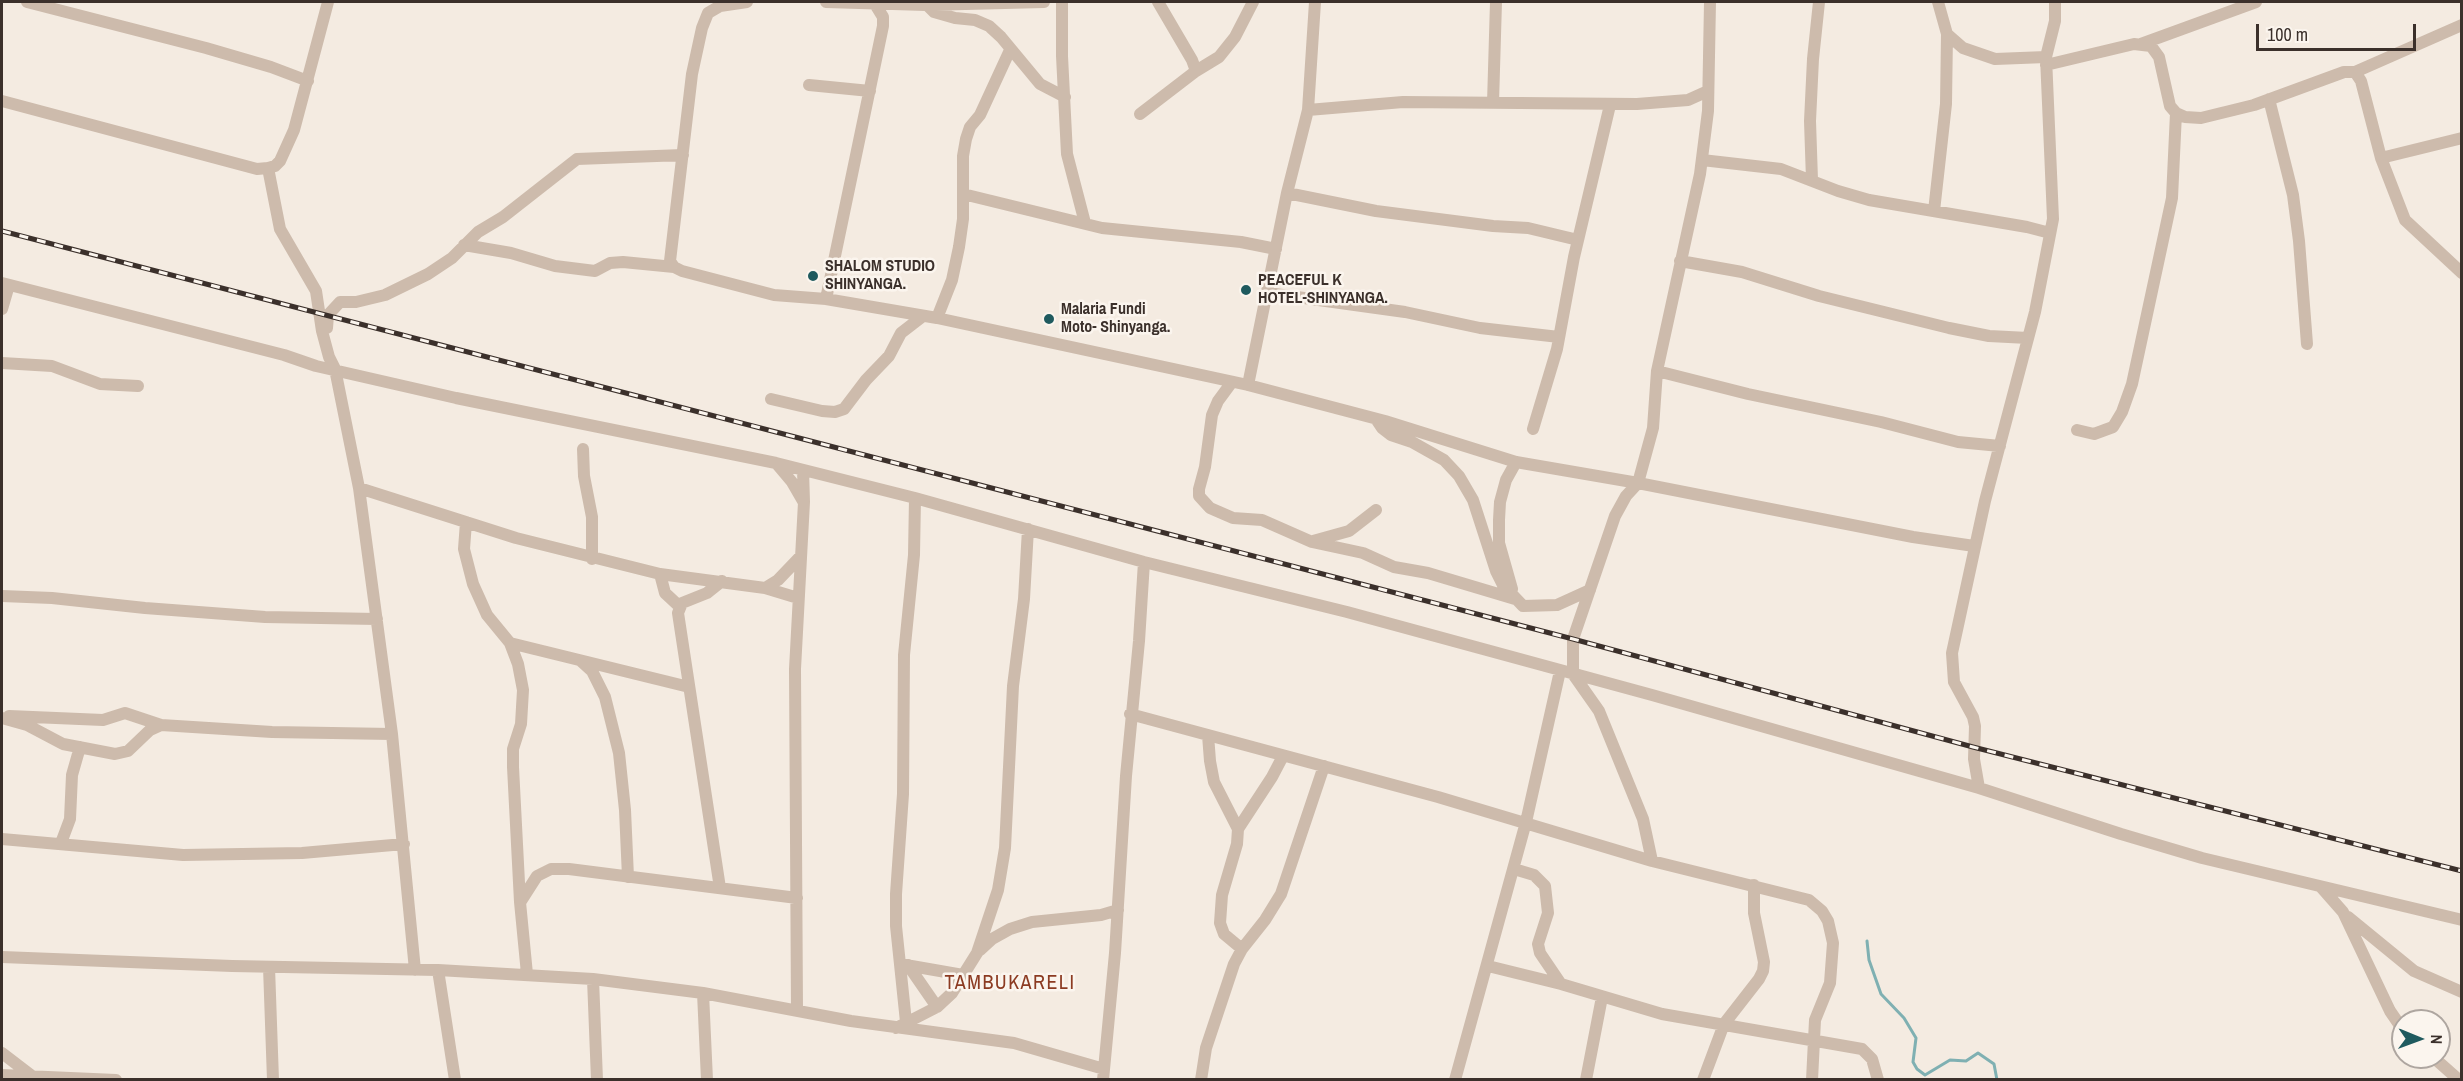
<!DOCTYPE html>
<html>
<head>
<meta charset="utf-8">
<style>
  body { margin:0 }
  #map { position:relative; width:2463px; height:1081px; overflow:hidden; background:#f4ebe1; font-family:"Archivo Narrow",sans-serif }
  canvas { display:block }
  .frame { position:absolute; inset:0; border:3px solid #3b302b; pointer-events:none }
  .north { position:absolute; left:2391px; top:1009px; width:60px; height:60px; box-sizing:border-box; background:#fbf5ee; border:2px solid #aea6a0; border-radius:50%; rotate:91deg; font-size:16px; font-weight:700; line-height:24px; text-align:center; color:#3b302b }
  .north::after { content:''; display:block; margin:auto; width:21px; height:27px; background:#1f5a5e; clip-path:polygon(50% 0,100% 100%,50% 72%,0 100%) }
  .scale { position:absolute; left:2256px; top:24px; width:160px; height:27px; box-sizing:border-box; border:3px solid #3b302b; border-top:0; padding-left:8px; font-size:18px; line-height:21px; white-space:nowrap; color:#3b302b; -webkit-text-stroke:4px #fbf5ee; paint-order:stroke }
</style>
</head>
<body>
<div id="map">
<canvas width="2463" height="1081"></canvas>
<div class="frame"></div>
<div class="north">N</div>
<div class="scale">100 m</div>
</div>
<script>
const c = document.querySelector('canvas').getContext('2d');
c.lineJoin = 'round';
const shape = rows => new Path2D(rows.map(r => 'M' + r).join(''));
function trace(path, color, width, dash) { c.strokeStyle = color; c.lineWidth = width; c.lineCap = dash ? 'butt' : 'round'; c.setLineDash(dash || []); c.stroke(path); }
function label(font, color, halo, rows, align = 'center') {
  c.font = font + ' "Archivo Narrow",sans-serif'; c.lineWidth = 5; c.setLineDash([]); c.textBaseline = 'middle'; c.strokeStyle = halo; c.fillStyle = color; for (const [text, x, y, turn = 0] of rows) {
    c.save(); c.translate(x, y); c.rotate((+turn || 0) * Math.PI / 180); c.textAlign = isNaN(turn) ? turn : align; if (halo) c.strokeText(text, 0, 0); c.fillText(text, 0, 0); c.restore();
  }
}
trace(shape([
  [1867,941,1869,960,1881,994,1904,1018,1916,1038,1913,1062,1917,1069,1925,1075,1950,1060,1966,1061,1978,1053,1994,1064,1997,1080]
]), '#7fb0b2', 3);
trace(shape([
  [27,2,206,48,271,67,308,81],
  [747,2,720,6,708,13,702,28,692,74,670,261,674,267,682,271,774,295,826,299,937,318,1248,385,1385,421,1516,462,1638,483,1913,537,1974,546],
  [826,2,926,5,1044,2],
  [1062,2,1062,56,1067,154,1085,223],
  [1158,2,1192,60,1196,71],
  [1938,2,1947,34,1963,48,1995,59,2046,57],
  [927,5,934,12,955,18,975,20,989,26,1001,37,1040,84,1065,97],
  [2141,44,2256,2],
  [2046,65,2134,44,2151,46,2159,57,2170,106,2176,113,2185,117,2201,118,2254,105,2344,72,2355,72,2361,81,2381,158,2405,220,2462,273],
  [2355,72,2462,25],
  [809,85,870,91],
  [2269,99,2293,195,2299,241,2307,344],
  [2,101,257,169,268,168,275,166,280,161,294,130,328,2],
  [1493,103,1496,2],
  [1308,110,1403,102,1637,104,1688,100,1708,91],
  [1140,114,1196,71,1219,57,1235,37,1253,2],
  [2381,158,2462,138],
  [1702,160,1781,169,1838,191,1869,200,2027,227,2050,233],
  [268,168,280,229,316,291,322,331,329,357,335,369,359,488,392,734,415,970],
  [1812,180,1810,121,1813,59,1819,2],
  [1287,193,1376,211,1493,226,1528,228,1578,240],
  [963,194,1102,228,1241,242,1276,249],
  [1934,211,1946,104,1947,34],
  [464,245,511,253,555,266,595,271,610,263,623,262,674,267],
  [1680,261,1742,272,1819,296,1949,328,1989,336,2028,338],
  [2,283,284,355,316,366,456,398,776,463,915,498,1144,562,1347,612,1652,695,1979,788,2121,834,2202,858,2462,920],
  [1268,293,1405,312,1480,328,1559,337],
  [826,299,883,26,883,17,875,4],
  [2,309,9,285],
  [937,318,952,280,959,247,963,219,963,156,966,139,970,127,980,115,1010,50],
  [327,328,328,315,340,302,356,302,385,295,428,274,452,258,478,232,503,217,577,159,683,155],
  [2,363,52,366,100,384,138,386],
  [1657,371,1748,394,1881,422,1958,442,2000,446],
  [1232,382,1218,401,1212,415,1205,467,1199,489,1199,496,1210,508,1233,518,1262,520,1312,542,1363,553,1394,567,1428,573,1515,599],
  [1248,385,1287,193,1308,110,1315,2],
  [771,399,822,411,835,412,844,409,866,380,889,356,901,333,923,316],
  [1376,419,1382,428,1391,435,1412,442,1444,460,1459,476,1473,500,1496,571,1503,585,1523,606,1557,605,1590,590],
  [1533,429,1557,349,1574,257,1610,105],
  [2077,430,2094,434,2113,427,2122,412,2132,384,2172,198,2176,113],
  [583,449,584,476,592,517,592,559],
  [776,463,792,482,803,501],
  [359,488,516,538,660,574,765,588,778,580,800,557],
  [466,522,464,549,473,584,487,615,510,643,518,664,523,690,521,724,513,749,513,767,520,902,527,974],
  [1313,541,1349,531,1376,510],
  [660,574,665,593,679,606],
  [765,588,798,598],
  [1512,589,1499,543,1499,520,1500,502,1506,480,1516,462],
  [2,596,52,598,145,608,265,617,377,619],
  [510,643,689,687],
  [581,661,592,671,605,697,619,753,625,810,628,877],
  [1130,714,1438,797,1652,861,1809,900,1822,911,1828,921,1833,943,1830,983,1815,1020,1812,1080],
  [9,716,103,720,125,713,161,725],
  [2,718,27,725,63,744,115,754,128,751,150,730,161,725,272,732,392,734],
  [1208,735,1210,761,1214,782,1238,829,1237,844,1222,895,1220,923,1224,934,1242,949],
  [1979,788,1974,759,1975,726,1973,717,1954,682,1952,653,1985,501,2035,312,2053,219,2046,57,2055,21,2055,2],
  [1238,829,1272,777,1283,756],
  [2,839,183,855,302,853,404,844],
  [61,843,70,819,72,775,80,747],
  [1652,861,1643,819,1599,711,1573,674,1573,639,1615,516,1626,496,1638,483,1653,428,1657,371,1700,174,1708,111,1710,2],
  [1514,869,1534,875,1545,886,1548,913,1538,944,1540,953,1561,984],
  [2321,887,2343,912,2390,1011,2403,1030],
  [720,888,678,613,682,603,707,593,722,581],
  [521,901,537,876,551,869,569,869,797,898],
  [2348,917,2414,971,2462,992],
  [980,950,992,939,1010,929,1032,922,1101,915,1118,910],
  [2,957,232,966,438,970,593,979,703,993,851,1021,1014,1043,1104,1069],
  [900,964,963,975],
  [908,965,937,1007],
  [1488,966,1561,984,1662,1014,1862,1049,1872,1059,1878,1080],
  [269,967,273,1080],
  [438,970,455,1080],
  [593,979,597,1080],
  [703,993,707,1080],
  [797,1009,795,669,804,502,803,470],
  [906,1022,896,926,896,894,903,794,904,655,914,555,915,498],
  [896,1028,937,1007,952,993,977,953,998,890,1005,848,1013,686,1024,599,1028,529],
  [2,1053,32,1076],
  [2433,1057,2459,1080],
  [2,1075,116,1080],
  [1103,1080,1115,953,1126,776,1139,641,1144,562],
  [1201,1080,1206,1048,1234,964,1242,949,1265,920,1281,894,1324,766],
  [1455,1080,1526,822,1560,671],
  [1586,1080,1602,997],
  [1703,1080,1724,1024,1759,979,1763,971,1764,962,1754,913,1754,885]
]), '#cdbbac', 12);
const rail = shape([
  [2,231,1573,639,1973,747,2462,871]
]);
trace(rail, '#3b302b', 5);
trace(rail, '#fbf5ee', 3, [9]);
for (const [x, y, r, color] of [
  [813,276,6,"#1f5a5e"],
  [1246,290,6,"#1f5a5e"],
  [1049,319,6,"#1f5a5e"]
]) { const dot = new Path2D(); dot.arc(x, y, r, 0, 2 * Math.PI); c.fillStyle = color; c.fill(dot); trace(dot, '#fbf5ee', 2); }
label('bold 16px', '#3b302b', '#fbf5ee', [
  ["SHALOM STUDIO",825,267],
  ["SHINYANGA.",825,285],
  ["PEACEFUL K",1258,281],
  ["HOTEL-SHINYANGA.",1258,299],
  ["Malaria Fundi",1061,310],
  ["Moto- Shinyanga.",1061,328]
], 'left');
c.letterSpacing = '1.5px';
label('20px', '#8c3b22', '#fbf5ee', [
  ["TAMBUKARELI",1010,984]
]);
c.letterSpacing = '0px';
</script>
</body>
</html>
